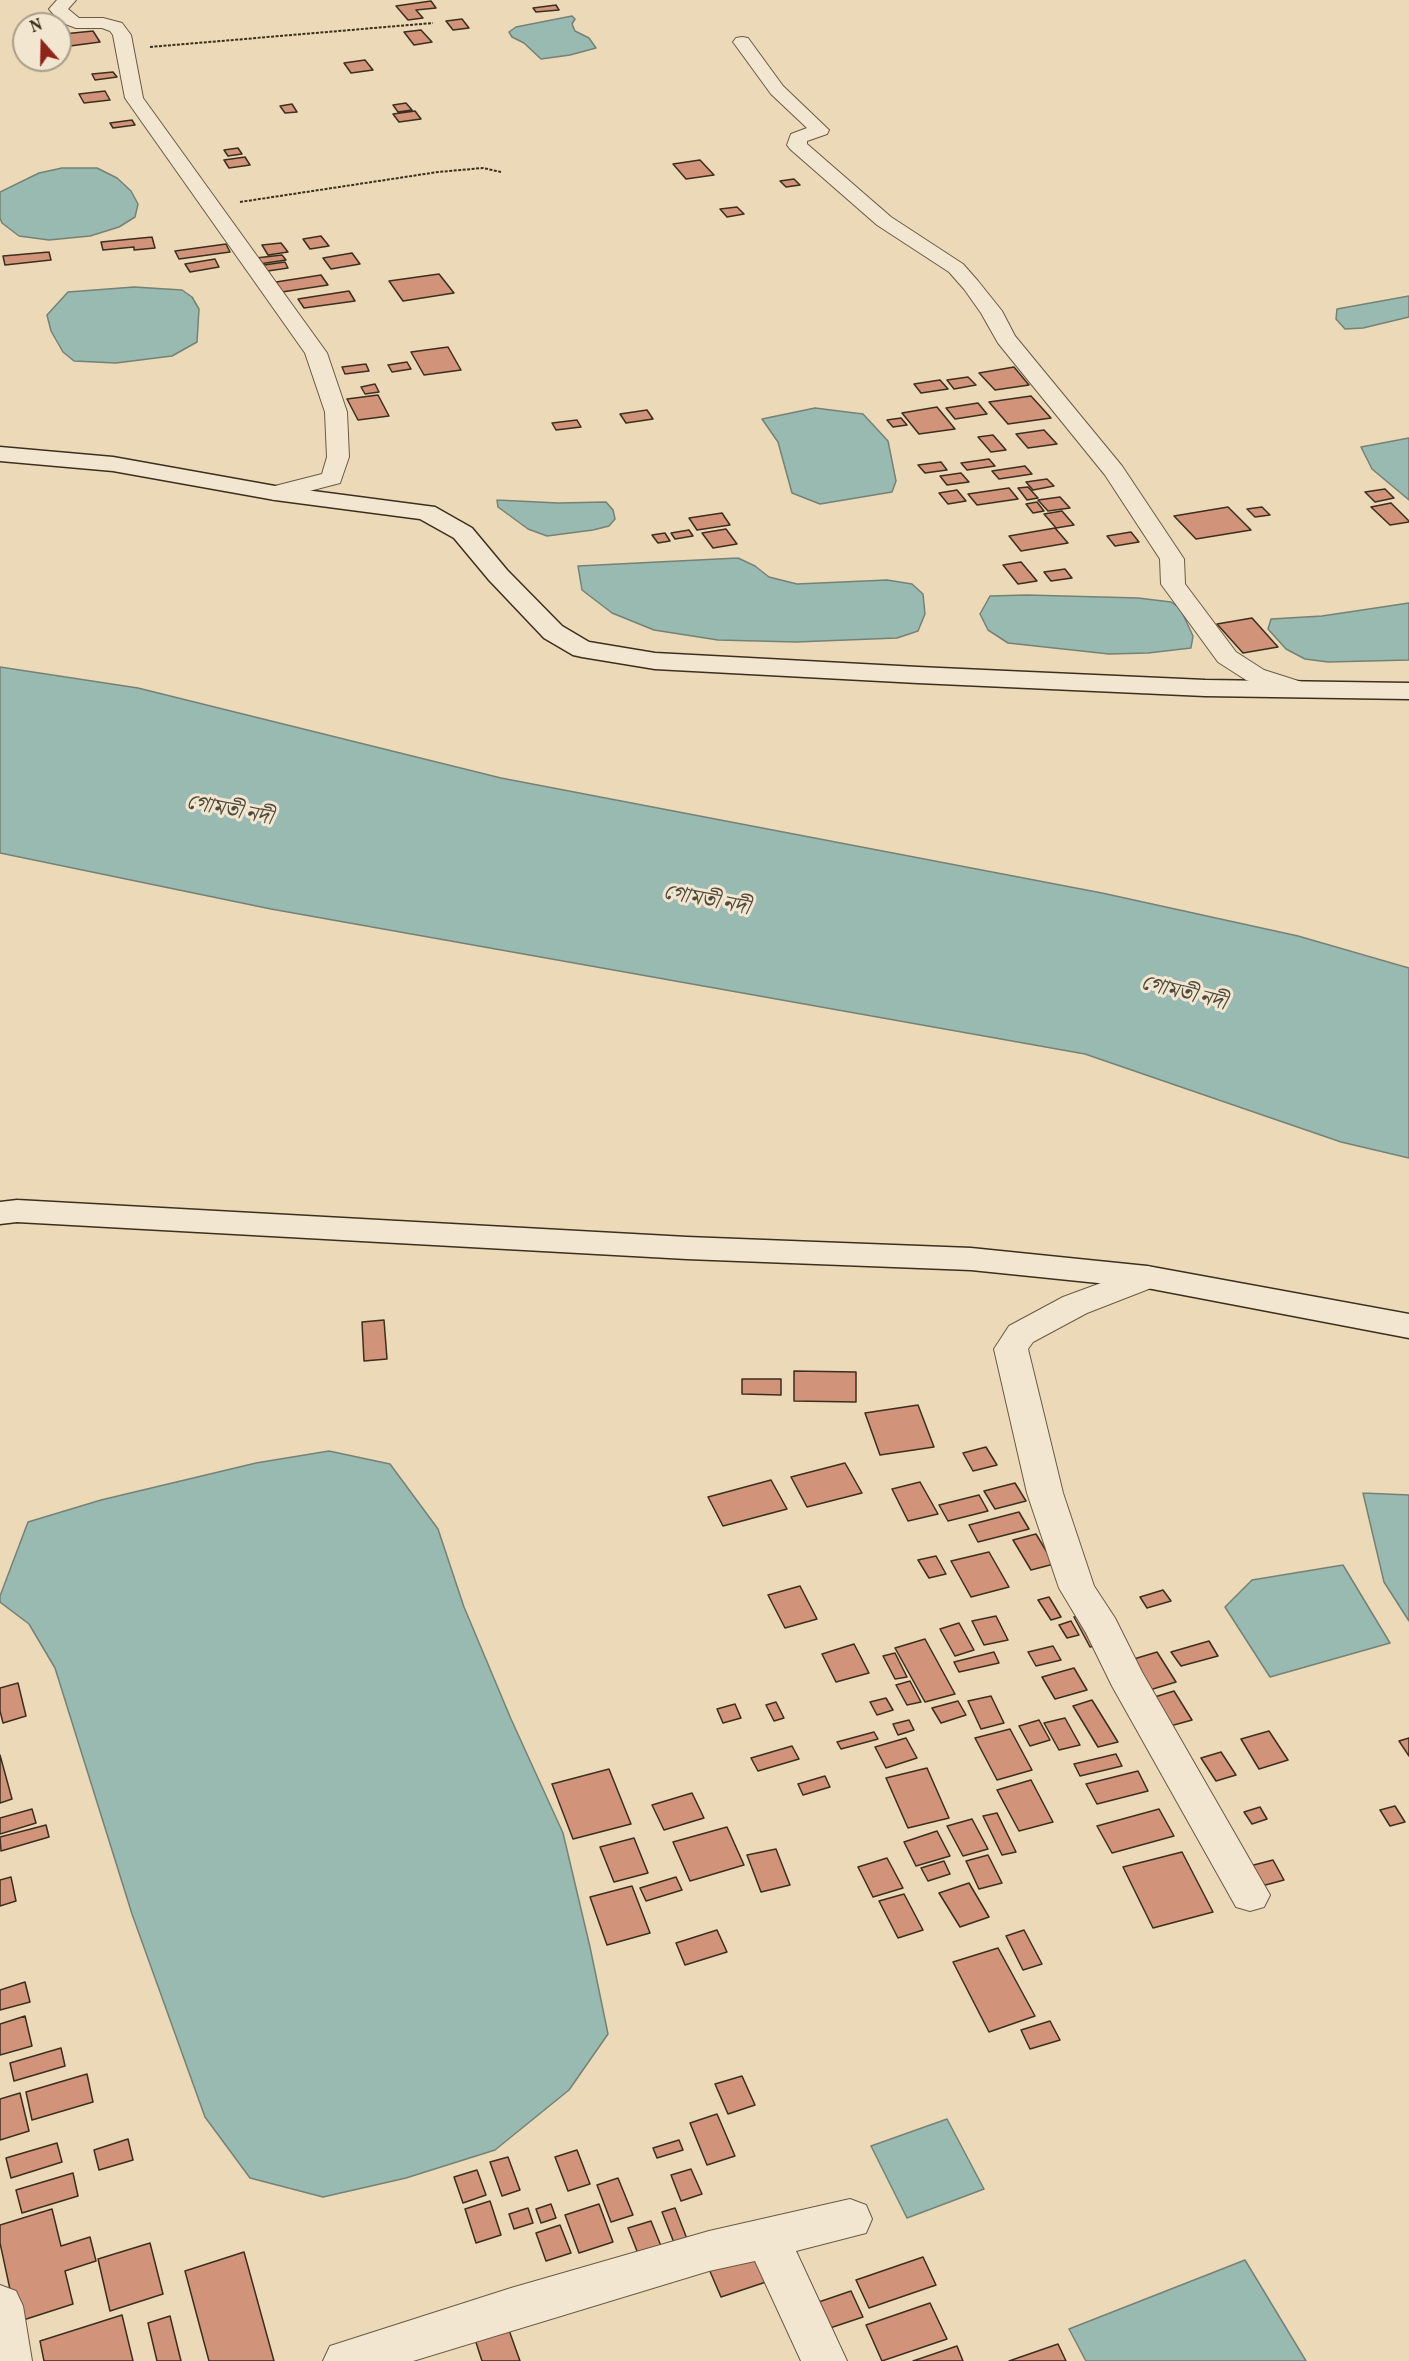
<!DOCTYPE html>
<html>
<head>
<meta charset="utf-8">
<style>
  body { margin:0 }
  #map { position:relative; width:1409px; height:2361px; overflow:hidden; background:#ecd9b8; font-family:Vollkorn,serif }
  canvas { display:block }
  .north { position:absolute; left:12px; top:12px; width:60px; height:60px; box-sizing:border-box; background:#f3e6d1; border:2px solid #aa9d89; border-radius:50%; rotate:340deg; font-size:16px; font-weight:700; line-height:24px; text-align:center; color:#3c2f1d }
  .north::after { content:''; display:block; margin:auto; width:21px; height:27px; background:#8f2418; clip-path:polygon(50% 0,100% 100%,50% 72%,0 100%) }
</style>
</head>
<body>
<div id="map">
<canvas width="1409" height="2361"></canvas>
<div class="north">N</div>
</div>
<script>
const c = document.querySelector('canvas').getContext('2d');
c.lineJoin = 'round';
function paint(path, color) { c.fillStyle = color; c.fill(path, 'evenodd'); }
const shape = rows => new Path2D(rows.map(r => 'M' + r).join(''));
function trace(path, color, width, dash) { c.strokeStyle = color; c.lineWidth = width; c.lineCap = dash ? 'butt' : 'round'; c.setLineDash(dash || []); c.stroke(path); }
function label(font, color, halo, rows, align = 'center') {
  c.font = font + ' Vollkorn,"Noto Serif Bengali",serif'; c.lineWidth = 6; c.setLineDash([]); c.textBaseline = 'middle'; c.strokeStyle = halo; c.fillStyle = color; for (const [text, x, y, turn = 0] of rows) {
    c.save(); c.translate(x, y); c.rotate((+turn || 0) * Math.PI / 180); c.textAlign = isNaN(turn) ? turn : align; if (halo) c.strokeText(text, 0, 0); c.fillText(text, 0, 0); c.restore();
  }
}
const water = shape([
  [572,16,575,19,572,24,575,31,589,38,596,48,570,55,541,59,524,43,512,37,509,32,516,27,572,16],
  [62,168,97,168,117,178,131,191,138,204,135,217,119,227,90,236,49,240,19,236,2,223,0,218,0,192,39,173,62,168],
  [134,287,182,290,192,297,199,309,197,342,172,356,116,363,74,361,63,352,51,331,47,315,68,292,134,287],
  [1409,296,1409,317,1363,328,1345,329,1336,319,1337,309,1409,296],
  [815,408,863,414,888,441,896,481,892,492,820,504,792,493,778,442,762,419,815,408],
  [1409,438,1409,500,1372,469,1361,447,1409,438],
  [497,500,558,503,606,502,613,510,615,519,609,526,593,530,547,536,528,529,498,507,497,500],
  [738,558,755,566,769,577,797,584,887,580,912,584,923,594,925,614,918,631,897,638,796,642,718,640,654,630,612,613,582,590,578,566,738,558],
  [1027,595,1138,598,1171,602,1180,608,1193,636,1191,648,1148,653,1109,654,1008,643,988,630,980,614,990,596,1027,595],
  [1409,603,1409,660,1328,662,1305,659,1286,649,1268,629,1271,619,1322,616,1409,603],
  [0,667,138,688,501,778,1102,893,1298,936,1409,968,1409,1158,1341,1142,1085,1054,271,909,0,853,0,667],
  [329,1451,390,1464,438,1529,464,1607,511,1719,563,1833,590,1947,608,2034,569,2090,495,2150,406,2178,323,2197,250,2178,205,2117,132,1914,55,1668,29,1624,0,1602,0,1596,28,1522,101,1500,256,1463,329,1451],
  [1363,1493,1409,1495,1409,1621,1384,1582,1363,1493],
  [1343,1565,1390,1643,1270,1677,1225,1607,1252,1580,1343,1565],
  [947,2119,984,2189,907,2218,871,2146,947,2119],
  [1245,2260,1306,2361,1086,2361,1069,2329,1245,2260]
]);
paint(water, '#99bab1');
trace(water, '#748276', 1.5);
const building = shape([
  [431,1,436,8,416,10,423,18,408,20,396,6,431,1],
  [556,5,559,10,536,12,533,8,556,5],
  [462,19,469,28,453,30,446,21,462,19],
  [421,30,432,42,414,45,404,32,421,30],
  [93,31,100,42,70,46,63,34,93,31],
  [365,60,373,70,351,73,344,63,365,60],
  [113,72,117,77,95,80,92,74,113,72],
  [105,91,110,100,84,103,79,94,105,91],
  [406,103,412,110,398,112,393,105,406,103],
  [292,104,297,112,285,113,280,106,292,104],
  [415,111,421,119,399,122,393,114,415,111],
  [132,120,135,125,113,128,110,123,132,120],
  [238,148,242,154,228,156,224,150,238,148],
  [245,157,250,165,229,168,224,160,245,157],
  [700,160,714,175,686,179,673,164,700,160],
  [794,179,800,185,786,187,780,181,794,179],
  [737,207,744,214,727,217,720,209,737,207],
  [321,236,329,246,310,249,303,239,321,236],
  [152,237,155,248,134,250,134,247,103,250,101,242,152,237],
  [281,243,288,252,268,255,262,245,281,243],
  [226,244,230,252,179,259,175,251,226,244],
  [49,252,51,260,5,265,3,256,49,252],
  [352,253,360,264,331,269,323,258,352,253],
  [282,255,286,260,259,264,256,258,282,255],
  [215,259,219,267,190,272,185,264,215,259],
  [285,262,288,268,261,272,257,266,285,262],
  [439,274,454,293,403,301,389,281,439,274],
  [321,275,328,285,282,292,276,282,321,275],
  [349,291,355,301,304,308,298,299,349,291],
  [448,347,461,370,424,375,411,352,448,347],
  [407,362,411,369,392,372,388,365,407,362],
  [366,364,369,371,345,374,342,367,366,364],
  [1014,367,1029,385,995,390,979,373,1014,367],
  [968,377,976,385,954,389,947,380,968,377],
  [940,380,948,389,921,393,914,384,940,380],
  [375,384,379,392,365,394,361,387,375,384],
  [378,395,389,416,358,420,347,399,378,395],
  [1031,396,1051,418,1008,424,989,402,1031,396],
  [978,403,987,414,955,419,946,408,978,403],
  [937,407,955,429,919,434,902,413,937,407],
  [647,410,653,419,626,423,620,414,647,410],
  [901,418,907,425,893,427,887,420,901,418],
  [577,420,581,427,556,430,552,423,577,420],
  [1044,430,1057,444,1028,448,1016,434,1044,430],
  [993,435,1006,450,991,452,978,437,993,435],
  [989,459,995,466,967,470,961,463,989,459],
  [941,462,947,470,925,473,918,465,941,462],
  [1025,466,1032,474,999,479,992,471,1025,466],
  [961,473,969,482,947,485,940,476,961,473],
  [1047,479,1054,486,1033,490,1026,482,1047,479],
  [1028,487,1038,498,1027,500,1018,488,1028,487],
  [1009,488,1018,499,977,505,968,494,1009,488],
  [1385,489,1394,498,1375,502,1365,492,1385,489],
  [957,490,966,501,948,504,939,493,957,490],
  [1060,497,1070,508,1048,511,1038,500,1060,497],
  [1037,502,1044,511,1033,513,1026,504,1037,502],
  [1391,503,1409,521,1409,522,1390,525,1371,507,1391,503],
  [1228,507,1251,530,1196,539,1174,516,1228,507],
  [1262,507,1270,515,1255,517,1247,509,1262,507],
  [1062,511,1074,525,1056,528,1044,514,1062,511],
  [722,513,730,525,697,530,689,518,722,513],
  [1055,528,1068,543,1021,551,1009,536,1055,528],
  [726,529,737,544,713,548,702,533,726,529],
  [689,530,693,536,675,539,671,533,689,530],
  [1131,532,1139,542,1115,546,1107,536,1131,532],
  [665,533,670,541,658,543,652,535,665,533],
  [1021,562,1037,581,1018,584,1003,565,1021,562],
  [1065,569,1072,578,1051,581,1044,572,1065,569],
  [1252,618,1278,647,1243,653,1217,624,1252,618],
  [384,1320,387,1359,364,1361,362,1322,384,1320],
  [794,1371,856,1372,856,1402,794,1401,794,1371],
  [742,1379,781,1379,781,1395,742,1394,742,1379],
  [918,1405,934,1447,880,1455,865,1413,918,1405],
  [986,1447,997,1465,973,1471,963,1453,986,1447],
  [845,1463,862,1493,807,1507,791,1477,845,1463],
  [771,1480,787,1509,723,1526,708,1497,771,1480],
  [920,1482,938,1514,908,1521,892,1489,920,1482],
  [1015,1483,1026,1501,995,1509,984,1491,1015,1483],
  [979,1495,988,1511,948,1521,939,1505,979,1495],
  [1019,1512,1029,1529,978,1542,969,1525,1019,1512],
  [1036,1534,1054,1564,1031,1570,1013,1540,1036,1534],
  [989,1552,1009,1587,971,1597,951,1561,989,1552],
  [936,1556,946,1574,929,1578,918,1560,936,1556],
  [800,1586,817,1619,785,1628,768,1595,800,1586],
  [1163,1590,1171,1601,1147,1608,1140,1597,1163,1590],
  [1049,1597,1061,1617,1051,1620,1038,1600,1049,1597],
  [1085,1615,1102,1644,1090,1647,1074,1617,1085,1615],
  [996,1616,1008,1640,984,1645,972,1621,996,1616],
  [1071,1621,1079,1635,1067,1638,1059,1625,1071,1621],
  [959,1623,974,1650,955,1656,940,1629,959,1623],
  [925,1639,955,1694,925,1702,895,1648,925,1639],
  [1209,1641,1218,1656,1181,1666,1171,1652,1209,1641],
  [854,1644,869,1673,836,1682,822,1654,854,1644],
  [1053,1646,1061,1660,1036,1666,1028,1652,1053,1646],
  [994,1652,999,1663,959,1672,954,1662,994,1652],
  [1157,1652,1176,1682,1143,1692,1124,1662,1157,1652],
  [895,1653,907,1677,895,1679,883,1656,895,1653],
  [1074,1668,1087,1690,1055,1699,1042,1677,1074,1668],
  [910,1681,921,1702,907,1705,896,1685,910,1681],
  [18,1683,26,1716,3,1723,0,1711,0,1688,18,1683],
  [1174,1691,1192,1720,1163,1728,1145,1700,1174,1691],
  [991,1696,1004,1723,981,1729,968,1701,991,1696],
  [886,1698,893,1710,877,1715,870,1702,886,1698],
  [1092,1700,1118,1742,1098,1747,1073,1706,1092,1700],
  [958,1701,966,1715,941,1723,932,1708,958,1701],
  [776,1702,784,1718,774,1721,766,1705,776,1702],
  [735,1704,741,1718,723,1723,717,1709,735,1704],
  [1065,1718,1080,1745,1059,1750,1044,1723,1065,1718],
  [909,1720,914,1730,898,1735,893,1724,909,1720],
  [1039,1720,1050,1740,1030,1746,1019,1726,1039,1720],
  [1010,1729,1032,1770,997,1780,975,1738,1010,1729],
  [1269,1731,1288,1760,1259,1769,1241,1739,1269,1731],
  [874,1732,878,1739,841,1749,837,1742,874,1732],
  [906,1738,917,1758,886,1768,875,1747,906,1738],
  [1409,1738,1409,1756,1399,1741,1409,1738],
  [792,1746,799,1759,758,1771,751,1758,792,1746],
  [1221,1752,1236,1775,1216,1781,1201,1758,1221,1752],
  [1116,1754,1122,1766,1080,1776,1074,1764,1116,1754],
  [0,1755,12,1799,0,1803,0,1755],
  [927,1768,949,1818,908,1828,886,1778,927,1768],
  [609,1769,631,1824,573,1839,552,1784,609,1769],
  [1138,1771,1148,1791,1097,1804,1086,1784,1138,1771],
  [825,1776,830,1787,803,1795,798,1784,825,1776],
  [1031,1780,1053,1822,1019,1831,997,1790,1031,1780],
  [692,1793,704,1818,664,1830,652,1805,692,1793],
  [1395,1806,1405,1822,1390,1826,1380,1810,1395,1806],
  [1260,1807,1267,1819,1252,1824,1244,1812,1260,1807],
  [32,1809,36,1823,0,1834,0,1818,32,1809],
  [1159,1809,1174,1836,1112,1853,1097,1826,1159,1809],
  [997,1813,1016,1852,1002,1855,983,1816,997,1813],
  [972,1819,988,1849,963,1856,947,1826,972,1819],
  [46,1825,49,1837,1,1851,0,1837,46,1825],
  [727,1827,744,1865,690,1881,673,1842,727,1827],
  [937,1831,950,1856,916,1866,904,1842,937,1831],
  [634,1838,648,1873,614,1882,600,1847,634,1838],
  [776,1849,790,1885,761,1892,747,1855,776,1849],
  [1182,1852,1213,1912,1153,1928,1123,1867,1182,1852],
  [988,1855,1002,1883,979,1889,966,1861,988,1855],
  [887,1858,903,1888,873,1897,858,1867,887,1858],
  [1273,1860,1284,1880,1258,1887,1246,1867,1273,1860],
  [944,1861,950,1874,928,1881,921,1868,944,1861],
  [11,1877,16,1901,0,1906,0,1880,11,1877],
  [676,1877,682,1890,646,1901,640,1888,676,1877],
  [969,1883,989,1917,960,1927,939,1893,969,1883],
  [632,1886,650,1933,607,1945,590,1897,632,1886],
  [904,1894,923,1930,898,1938,879,1901,904,1894],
  [717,1930,727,1952,685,1965,676,1943,717,1930],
  [1024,1930,1042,1964,1023,1970,1006,1936,1024,1930],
  [998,1948,1035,2016,989,2032,953,1962,998,1948],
  [25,1982,30,2002,0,2010,0,1990,25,1982],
  [25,2016,32,2046,0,2055,0,2024,25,2016],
  [1050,2021,1060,2040,1030,2049,1021,2030,1050,2021],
  [61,2048,65,2066,14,2081,10,2063,61,2048],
  [87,2074,93,2102,32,2120,26,2092,87,2074],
  [742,2076,755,2105,728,2114,715,2084,742,2076],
  [20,2093,29,2131,0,2140,0,2099,20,2093],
  [717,2114,735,2156,707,2165,690,2123,717,2114],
  [128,2139,133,2160,99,2170,94,2150,128,2139],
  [679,2140,683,2150,657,2158,653,2148,679,2140],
  [57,2143,62,2162,11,2178,6,2158,57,2143],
  [577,2150,590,2184,568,2191,555,2157,577,2150],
  [508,2157,520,2190,502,2196,490,2162,508,2157],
  [691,2169,702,2194,681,2201,671,2175,691,2169],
  [477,2170,486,2195,463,2203,454,2177,477,2170],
  [73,2173,78,2196,22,2213,16,2190,73,2173],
  [618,2178,633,2215,611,2222,597,2185,618,2178],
  [490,2201,501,2235,476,2243,465,2209,490,2201],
  [551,2204,556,2218,541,2223,536,2209,551,2204],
  [599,2204,613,2242,579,2253,565,2215,599,2204],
  [528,2208,533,2223,514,2229,509,2214,528,2208],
  [675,2208,689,2244,676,2248,662,2212,675,2208],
  [52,2209,61,2246,90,2237,96,2261,65,2271,73,2304,17,2322,0,2243,0,2225,52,2209],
  [651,2221,665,2256,642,2264,628,2228,651,2221],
  [560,2225,571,2253,546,2261,536,2233,560,2225],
  [150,2243,163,2294,110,2311,98,2259,150,2243],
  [758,2245,772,2280,721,2297,706,2262,758,2245],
  [244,2252,274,2361,209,2361,185,2271,244,2252],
  [923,2257,936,2285,869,2308,856,2280,923,2257],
  [851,2291,863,2317,818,2332,807,2306,851,2291],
  [930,2303,947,2339,882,2361,866,2325,930,2303],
  [122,2315,133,2361,44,2361,40,2341,122,2315],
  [170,2316,181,2361,157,2361,148,2323,170,2316],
  [505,2319,520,2361,482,2361,472,2330,505,2319],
  [1058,2344,1066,2361,1009,2361,1058,2344],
  [957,2346,963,2361,913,2361,957,2346]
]);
paint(building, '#d19379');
trace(building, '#3c2f1d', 1.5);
const street = shape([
  [57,0,76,0,68,9,79,18,103,18,122,23,131,35,143,98,327,353,347,412,349,457,340,483,275,500,267,498,263,493,267,488,322,474,327,457,325,412,305,353,125,98,113,35,110,31,102,28,76,28,60,22,49,9,57,0],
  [742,37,748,38,783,86,829,130,827,134,807,141,807,144,891,217,963,264,978,281,1002,311,1015,336,1122,466,1184,559,1185,584,1236,652,1264,670,1308,684,1312,689,1308,694,1299,697,1246,680,1218,662,1161,584,1160,559,1105,475,998,343,981,313,964,289,949,272,877,225,790,149,787,145,791,134,807,128,771,94,736,46,733,42,736,38,742,37],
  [1147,1266,1159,1269,1163,1277,1159,1285,1087,1313,1033,1342,1028,1349,1063,1493,1094,1586,1115,1618,1142,1672,1270,1895,1264,1907,1250,1911,1236,1907,1112,1686,1086,1633,1059,1588,1027,1493,994,1349,1009,1326,1063,1297,1147,1266],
  [850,2199,866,2205,872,2219,866,2233,796,2251,847,2361,801,2361,755,2261,709,2271,413,2361,323,2361,330,2346,511,2288,709,2231,850,2199],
  [0,2285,16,2291,23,2306,32,2361,0,2361,0,2285]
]);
const secondary = shape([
  [0,447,113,457,275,486,435,507,472,528,507,570,562,626,589,642,655,653,918,667,1205,680,1409,683,1409,699,1205,696,918,683,655,669,582,657,573,655,544,638,489,580,454,538,420,519,275,500,113,471,0,461,0,447],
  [17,1200,687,1237,971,1248,1147,1266,1409,1314,1409,1338,1147,1288,971,1270,687,1259,17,1222,0,1224,0,1202,17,1200]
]);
trace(street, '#685a44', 2);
trace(secondary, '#3c2f1d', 3);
trace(shape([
  [150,47,433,23],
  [240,202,438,172,483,168,501,172]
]), '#3c2f1d', 2, [3, 1.5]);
paint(street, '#f3e6d1');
paint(secondary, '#f3e6d1');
label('italic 22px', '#4f4b3b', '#f3e6d1', [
  ["গোমতী নদী",229,812,11],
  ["গোমতী নদী",706,902,11],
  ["গোমতী নদী",1183,995,14]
]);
</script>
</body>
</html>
